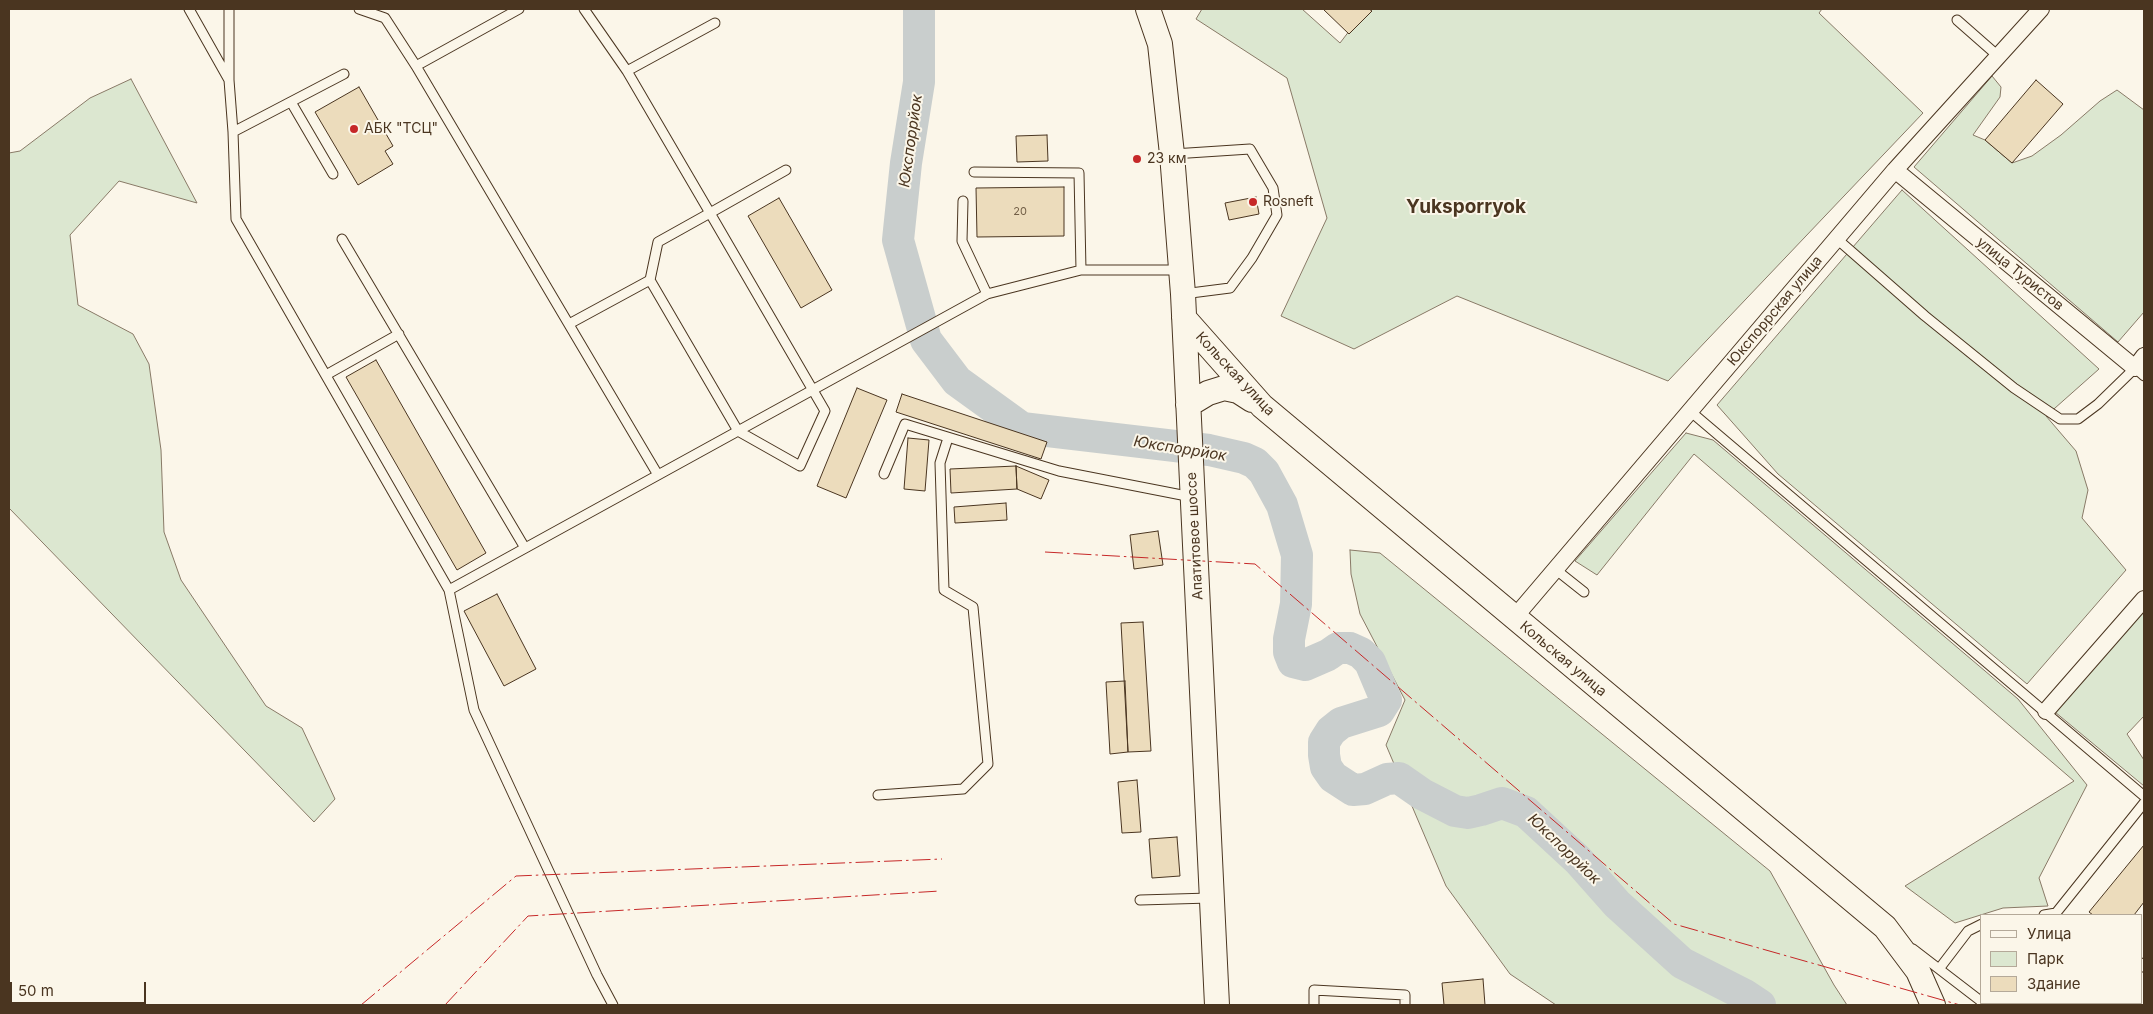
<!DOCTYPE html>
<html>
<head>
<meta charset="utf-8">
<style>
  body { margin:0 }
  #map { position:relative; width:2153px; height:1014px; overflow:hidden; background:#fbf6e9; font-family:Inter,sans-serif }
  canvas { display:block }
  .frame { position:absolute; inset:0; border:10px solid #4a3520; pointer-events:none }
  .legend { position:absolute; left:1980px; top:914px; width:162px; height:90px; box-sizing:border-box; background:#fbf6e9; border:1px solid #b4a999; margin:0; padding:6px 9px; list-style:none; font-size:15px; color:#4a3520 }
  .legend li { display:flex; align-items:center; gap:10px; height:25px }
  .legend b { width:25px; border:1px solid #b4a999 }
  .scale { position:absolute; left:10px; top:982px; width:136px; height:22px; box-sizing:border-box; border:2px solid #4a3520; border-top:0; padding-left:6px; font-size:15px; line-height:18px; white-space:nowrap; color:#4a3520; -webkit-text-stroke:4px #fbf6e9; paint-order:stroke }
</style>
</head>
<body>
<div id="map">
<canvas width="2153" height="1014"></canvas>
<div class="frame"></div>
<ul class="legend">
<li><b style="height:6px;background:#fbf6e9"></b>Улица</li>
<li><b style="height:14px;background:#dce7d0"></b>Парк</li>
<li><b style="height:14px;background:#ecdcbc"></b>Здание</li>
</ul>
<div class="scale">50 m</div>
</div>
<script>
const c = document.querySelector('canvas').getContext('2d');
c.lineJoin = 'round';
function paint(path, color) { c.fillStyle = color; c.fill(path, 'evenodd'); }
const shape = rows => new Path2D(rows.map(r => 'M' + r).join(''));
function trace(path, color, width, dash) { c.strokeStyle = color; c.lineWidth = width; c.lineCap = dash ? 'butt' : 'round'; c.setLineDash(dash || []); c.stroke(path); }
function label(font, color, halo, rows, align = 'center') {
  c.font = font + ' Inter,sans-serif'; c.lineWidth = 4; c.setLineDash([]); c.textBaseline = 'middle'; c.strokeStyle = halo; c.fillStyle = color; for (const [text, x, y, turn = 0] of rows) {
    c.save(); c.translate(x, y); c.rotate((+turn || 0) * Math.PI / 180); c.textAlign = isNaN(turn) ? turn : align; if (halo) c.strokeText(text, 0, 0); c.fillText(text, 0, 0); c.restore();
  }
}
const green = shape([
  [1202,9,1302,9,1340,43,1366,9,1822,9,1819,13,1923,113,1668,381,1457,296,1354,349,1281,316,1327,218,1287,78,1196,19,1202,9],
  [1992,76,2001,87,2000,97,1973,135,1985,140,2012,163,2032,156,2061,135,2100,101,2117,90,2144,110,2144,312,2118,342,1914,167,1992,76],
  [131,79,197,203,119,181,70,235,78,305,133,334,149,364,161,450,164,532,181,580,266,706,302,728,335,799,314,822,9,508,9,153,20,151,90,98,131,79],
  [1902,190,2099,369,2046,416,2076,451,2088,490,2082,518,2126,570,2027,684,1778,474,1717,405,1902,190],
  [1686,433,1713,440,2018,699,2087,785,2039,878,2048,906,2003,908,1955,923,1905,886,2074,781,1694,454,1597,575,1575,561,1686,433],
  [1350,550,1380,553,1770,871,1834,985,1847,1005,1556,1005,1510,974,1446,886,1386,745,1405,700,1360,614,1351,574,1350,550],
  [2144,611,2144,716,2127,734,2144,760,2144,786,2055,712,2144,611]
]);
paint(green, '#dce7d0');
trace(green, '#887966', 1);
trace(shape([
  [919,9,919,82,906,163,898,240,926,340,957,381,1022,428,1209,450,1244,458,1255,463,1264,472,1282,505,1297,555,1296,604,1289,639,1289,652,1293,662,1305,665,1328,655,1338,648,1350,648,1361,653,1370,662,1386,700,1379,711,1341,723,1331,731,1324,742,1324,755,1326,767,1333,777,1353,790,1365,789,1387,779,1399,778,1422,794,1455,811,1468,813,1481,810,1502,803,1526,812,1578,860,1617,904,1682,963,1745,995,1760,1005]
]), '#c9cecd', 32);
const building = shape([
  [1323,9,1369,9,1372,11,1349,34,1323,9],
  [2036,80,2063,104,2012,163,1985,140,2036,80],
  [359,87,393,146,385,151,393,164,358,185,315,112,359,87],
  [1047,135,1048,161,1017,162,1016,136,1047,135],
  [1064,187,1064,236,977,237,976,188,1064,187],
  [1256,197,1259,214,1229,220,1225,203,1256,197],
  [779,198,832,290,801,308,748,216,779,198],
  [376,360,486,553,457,570,346,377,376,360],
  [857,388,887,400,846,498,817,486,857,388],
  [902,394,1047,442,1041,459,896,412,902,394],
  [908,438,929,440,925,491,904,489,908,438],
  [1016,466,1017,489,951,493,950,469,1016,466],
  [1016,466,1049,480,1041,499,1017,489,1016,466],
  [1006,503,1007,520,955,523,954,507,1006,503],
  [1158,531,1163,565,1134,569,1130,535,1158,531],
  [497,594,536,669,504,686,464,611,497,594],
  [1143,622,1151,751,1128,752,1121,623,1143,622],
  [1125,681,1128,752,1110,754,1106,682,1125,681],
  [1137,780,1141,832,1122,833,1118,782,1137,780],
  [1177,837,1180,876,1152,878,1149,839,1177,837],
  [2144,845,2144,902,2134,915,2093,915,2089,912,2144,845],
  [1483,979,1485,1005,1444,1005,1442,983,1483,979]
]);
paint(building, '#ecdcbc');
trace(building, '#4a3520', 1);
const lane = shape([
  [189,9,229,80,233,132],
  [359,9,385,18,416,66],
  [519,9,416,66,658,475],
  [584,9,627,71,710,213,786,170],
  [1957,20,1998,56],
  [627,71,715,23],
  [344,74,233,132,236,219,449,590],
  [229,80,229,9],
  [291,102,333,174],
  [1173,154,1250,149,1273,188,1277,215,1252,258,1230,288,1183,294],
  [974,172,1079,173,1081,270],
  [963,201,962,241,987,294],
  [710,213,825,411,800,466,738,431,650,280,658,242,710,213],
  [342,239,525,548],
  [1837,239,1925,316,2014,388,2060,419,2078,419,2098,404,2135,368,2144,376],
  [569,324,650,280],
  [326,375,399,334],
  [1690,411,2144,796],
  [884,474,905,424,1059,471,1192,497],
  [1555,569,1584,592],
  [878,795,963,789,988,764,973,607,944,590,940,463,948,438],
  [1140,900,1210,898],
  [2044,915,2056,913,2144,803],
  [1913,949,1982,1002],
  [2142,967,2144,963],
  [1939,969,1968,931,1982,924],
  [613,1005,597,975,474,710,449,590,987,294,1081,270,1180,270],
  [1314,1005,1314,990,1405,995,1405,1005],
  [2113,1005,2114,1003]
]);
const street = shape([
  [1895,170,2135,368,2144,356],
  [1514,618,1895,170,2041,9],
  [2046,711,2144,599]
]);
const secondary = shape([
  [1148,9,1160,44,1172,154,1183,294,1217,1005],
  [1184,318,1262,406,1885,927,1918,971,1933,1005],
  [1188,405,1208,393,1224,388,1238,391,1252,400]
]);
trace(lane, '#4a3520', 11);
trace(street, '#4a3520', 18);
trace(secondary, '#4a3520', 26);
trace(lane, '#fbf6e9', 9);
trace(street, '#fbf6e9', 16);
trace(secondary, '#fbf6e9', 24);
trace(shape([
  [1045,552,1255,564,1674,924,1960,1005],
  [361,1005,516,876,942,859],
  [445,1005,528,916,940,891]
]), '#c62828', 1, [18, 4, 2.5, 4]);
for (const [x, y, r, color] of [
  [354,129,5,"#c62828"],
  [1137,159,5,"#c62828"],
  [1253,202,5,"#c62828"]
]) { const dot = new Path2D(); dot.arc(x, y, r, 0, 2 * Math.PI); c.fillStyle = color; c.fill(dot); trace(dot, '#fbf6e9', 2); }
label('11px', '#725f47', null, [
  ["20",1020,212]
]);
label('14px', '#4a3520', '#fbf6e9', [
  ["АБК \"ТСЦ\"",364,129],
  ["23 км",1147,159],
  ["Rosneft",1263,202]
], 'left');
label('14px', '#4a3520', '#fbf6e9', [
  ["улица Туристов",2020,274,39],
  ["Юкспоррская улица",1775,311,-50],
  ["Кольская улица",1235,374,47],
  ["Апатитовое шоссе",1195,536,-93],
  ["Кольская улица",1563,659,40]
]);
label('italic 15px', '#4a3520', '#fbf6e9', [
  ["Юкспоррйок",911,141,-82],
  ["Юкспоррйок",1180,449,9],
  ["Юкспоррйок",1564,849,44]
]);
label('bold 19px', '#4a3520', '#fbf6e9', [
  ["Yuksporryok",1466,207]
]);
</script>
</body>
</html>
